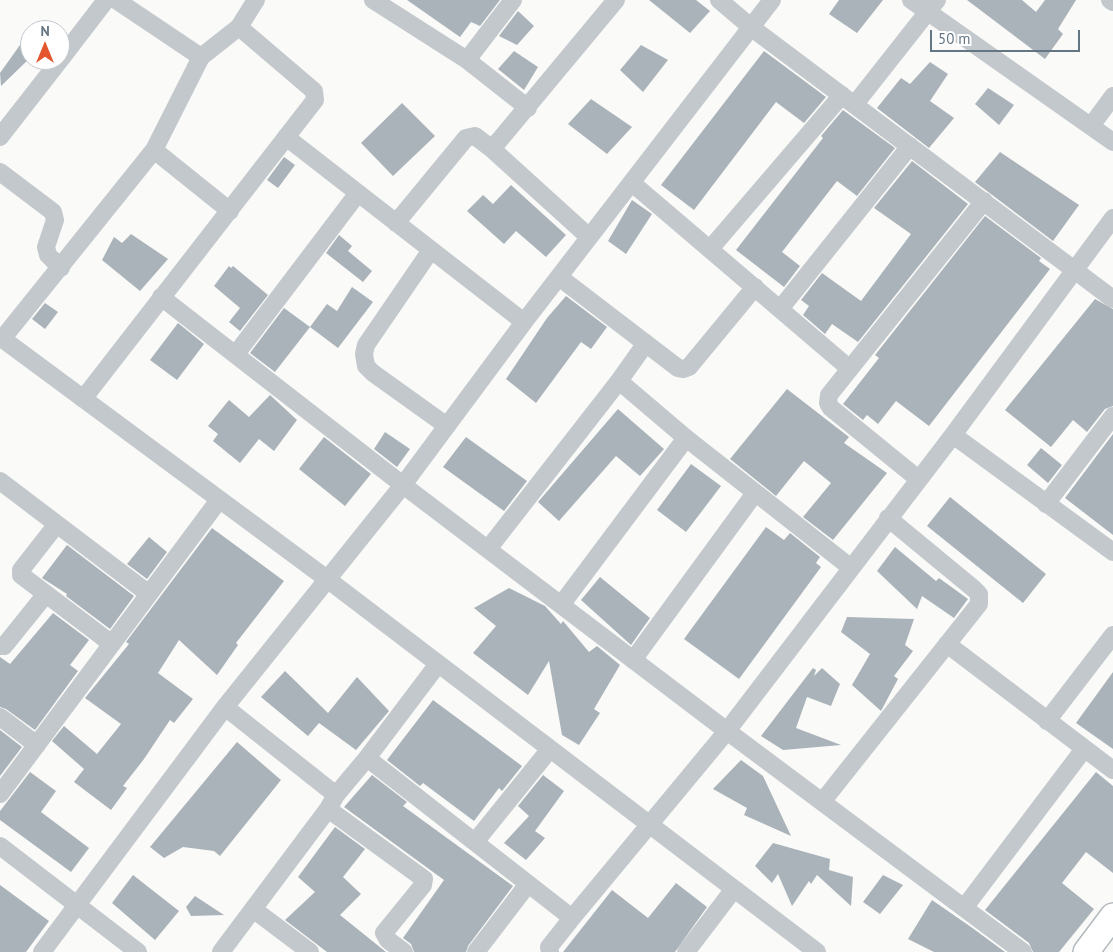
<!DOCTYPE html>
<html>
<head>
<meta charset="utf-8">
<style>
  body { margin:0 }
  #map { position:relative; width:1113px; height:952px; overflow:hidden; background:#fafaf8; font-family:"PT Sans",sans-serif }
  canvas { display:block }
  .north { position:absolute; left:20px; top:20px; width:50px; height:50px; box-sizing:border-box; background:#fff; border:1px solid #c1c8cd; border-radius:50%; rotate:0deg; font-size:14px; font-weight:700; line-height:20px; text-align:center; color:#657683 }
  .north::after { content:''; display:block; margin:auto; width:18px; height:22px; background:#e4572e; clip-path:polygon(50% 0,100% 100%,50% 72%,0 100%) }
  .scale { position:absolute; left:930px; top:30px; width:150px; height:22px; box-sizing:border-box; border:2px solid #657683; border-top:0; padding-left:6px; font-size:15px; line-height:18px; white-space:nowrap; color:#657683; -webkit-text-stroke:4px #fff; paint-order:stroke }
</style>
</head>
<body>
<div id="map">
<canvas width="1113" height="952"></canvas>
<div class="north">N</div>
<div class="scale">50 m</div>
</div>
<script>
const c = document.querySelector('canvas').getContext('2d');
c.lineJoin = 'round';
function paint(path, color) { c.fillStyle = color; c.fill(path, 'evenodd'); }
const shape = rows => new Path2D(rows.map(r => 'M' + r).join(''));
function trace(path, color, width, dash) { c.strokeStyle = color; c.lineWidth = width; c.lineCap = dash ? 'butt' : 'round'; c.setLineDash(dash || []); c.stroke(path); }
paint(shape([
  [407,0,500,0,480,26,471,22,460,37],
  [649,0,696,0,710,11,690,33],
  [839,0,883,0,857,33,829,14],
  [967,0,1022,0,1036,12,1045,0,1076,0,1058,29,1063,34,1045,59],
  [518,11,534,26,517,45,499,36],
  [30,31,30,58,1,86,0,73],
  [641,45,668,60,643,92,620,70],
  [514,51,538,67,524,90,498,69],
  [764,51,826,97,804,123,776,102,694,210,661,185],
  [930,62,948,74,930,101,954,118,929,148,877,108,901,78,910,84],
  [988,88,1014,105,999,125,975,104],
  [591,99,632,127,607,154,568,124],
  [402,103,435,136,393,176,361,143],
  [843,110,895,148,857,196,837,181,782,252,800,266,784,287,736,250,823,138,821,136],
  [1000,152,1079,205,1053,241,975,182],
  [284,157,295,165,278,188,267,180],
  [912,161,968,204,858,342,832,324,825,334,803,315,809,306,801,300,822,273,861,301,911,234,874,208],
  [511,185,566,235,546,257,516,231,504,244,467,211,483,195,493,204],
  [632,200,652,214,626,254,608,241],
  [985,216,1041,258,1039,261,1050,269,929,426,896,401,878,424,867,415,863,420,843,404,879,358,875,355],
  [131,234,168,259,140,291,102,260,114,237,122,243],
  [339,235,352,246,348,251,372,271,363,282,326,253],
  [229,266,231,268,233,266,268,295,240,331,229,322,240,308,214,286],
  [352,287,373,302,338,348,310,327,327,304,337,311],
  [566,296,607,327,591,349,581,342,536,403,506,379,547,318],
  [1095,299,1113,309,1113,406,1105,409,1087,432,1073,420,1051,447,1005,410],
  [45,303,58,312,45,329,32,319],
  [284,308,310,327,275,372,250,353],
  [178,323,204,344,177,380,150,360],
  [787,389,849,437,844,443,887,473,833,540,803,517,831,483,804,461,776,496,730,459],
  [270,395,297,420,274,451,259,439,240,463,213,441,218,434,208,426,229,400,249,417],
  [618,409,664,449,640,476,616,456,559,521,538,502],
  [385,432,410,449,397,467,374,449],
  [1113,434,1113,535,1065,498],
  [324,437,371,474,345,506,299,469],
  [466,437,527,481,504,511,443,467],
  [1041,448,1062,465,1048,483,1027,465],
  [691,464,721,486,686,532,657,510],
  [950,497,1046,574,1023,603,927,526],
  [766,527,784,540,790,533,820,557,816,563,821,567,739,679,684,639],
  [212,528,284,581,236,643,238,645,217,675,179,640,158,673,193,699,174,723,170,720,144,759,123,786,127,788,111,810,74,782,84,769,52,741,64,726,97,754,121,724,85,698,129,644,126,642],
  [149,537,167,552,147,579,127,564],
  [67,545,134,596,110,629,66,596,67,594,42,578],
  [895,547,936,581,939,578,968,599,954,618,922,596,917,609,877,571],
  [600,577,650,618,631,645,581,600],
  [509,588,545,606,561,624,563,621,589,652,597,646,620,665,594,709,600,713,579,745,562,735,549,661,528,695,473,653,496,626,474,608],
  [53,613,89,640,70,665,78,671,35,730,6,709,0,707,0,657,10,664],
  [847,617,914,619,905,645,913,651,894,676,898,679,881,711,852,685,870,654,841,632],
  [813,668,816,670,814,676,822,668,840,684,831,706,807,697,796,728,841,745,783,750,761,736],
  [285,671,328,713,357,677,389,711,356,750,319,723,308,736,261,697],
  [1113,672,1113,749,1076,723],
  [433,700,522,766,502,791,499,788,474,821,423,783,420,786,387,760],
  [0,730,22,747,0,776],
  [237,742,281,780,220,856,214,851,183,847,164,858,150,847],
  [741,760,763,776,791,836,744,815,747,808,713,789],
  [30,772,56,791,41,812,89,848,71,872,0,820,0,811],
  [1096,772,1113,786,1113,873,1086,852,1062,883,1094,909,1059,952,1033,952,1029,943,985,910],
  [372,775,407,802,403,806,513,886,468,946,466,952,414,952,411,944,403,938,444,880,344,807],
  [543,775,564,791,535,831,545,838,526,860,504,843,529,816,518,806],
  [335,827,365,849,343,877,361,894,340,915,386,952,327,952,285,920,315,892,298,877],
  [773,843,830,859,829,870,853,877,851,906,817,875,811,884,809,881,792,906,778,874,772,883,755,866],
  [133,875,179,911,155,940,112,903],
  [883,875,903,885,880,914,863,902],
  [676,883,707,907,675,952,563,952,612,890,648,918],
  [0,885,49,921,26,952,0,952],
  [195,896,224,915,191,916,186,907],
  [932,900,971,927,1005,952,934,952,908,939]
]), '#aab3b9');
const secondary = shape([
  [1086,952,1113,916]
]);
trace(secondary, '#b3babf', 28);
trace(shape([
  [116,0,201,57],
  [373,0,467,60,528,108],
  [719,0,752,28,1113,299],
  [911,0,1113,142],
  [1110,0,1113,2],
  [60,60,106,0],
  [467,60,513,0],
  [855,104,937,0],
  [1091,126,1113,96],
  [0,137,60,60],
  [286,137,524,322],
  [154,150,230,211],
  [0,172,53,212,55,220,46,247,48,255,61,268],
  [632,183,850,369],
  [396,223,466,138,475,136,492,149],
  [589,237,492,149,616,0],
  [710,249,842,95],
  [431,250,366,345,364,354,366,366,373,373,447,426],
  [559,277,678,368,684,369,689,367,755,287],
  [161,297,403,485,727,731,1023,952],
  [780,309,910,146],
  [0,337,327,579,817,952],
  [2,339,154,150,201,57,239,27,256,0],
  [236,354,358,193],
  [619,381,686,438,850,567],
  [83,399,315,100,314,91,239,27],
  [953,435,1113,552],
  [917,478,831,408,828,403,829,395,984,201],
  [0,481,149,594],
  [1046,504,1113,416],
  [57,524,21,570,21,575,112,644],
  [488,549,619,381,646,343],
  [561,605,686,438],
  [947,644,1113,770],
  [0,646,4,646,46,594],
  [633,660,755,493],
  [225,707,336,795],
  [0,717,37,745],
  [1047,721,1113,635],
  [367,758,572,918],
  [0,794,219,500],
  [822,802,979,604,979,594,974,589,888,518],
  [328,809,424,879,423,885,384,933,388,940,404,952],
  [475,842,550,749],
  [0,846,138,952],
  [964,908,1084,749],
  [253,909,310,952],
  [42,952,225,707,403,485,524,322,772,0],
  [221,952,328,809,336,795,367,758,438,664],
  [476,952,528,884],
  [550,952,549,947,572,918,727,731,953,435,1113,218],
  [686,952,734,889]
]), '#c3c8cc', 18);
trace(secondary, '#fff', 25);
</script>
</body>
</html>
